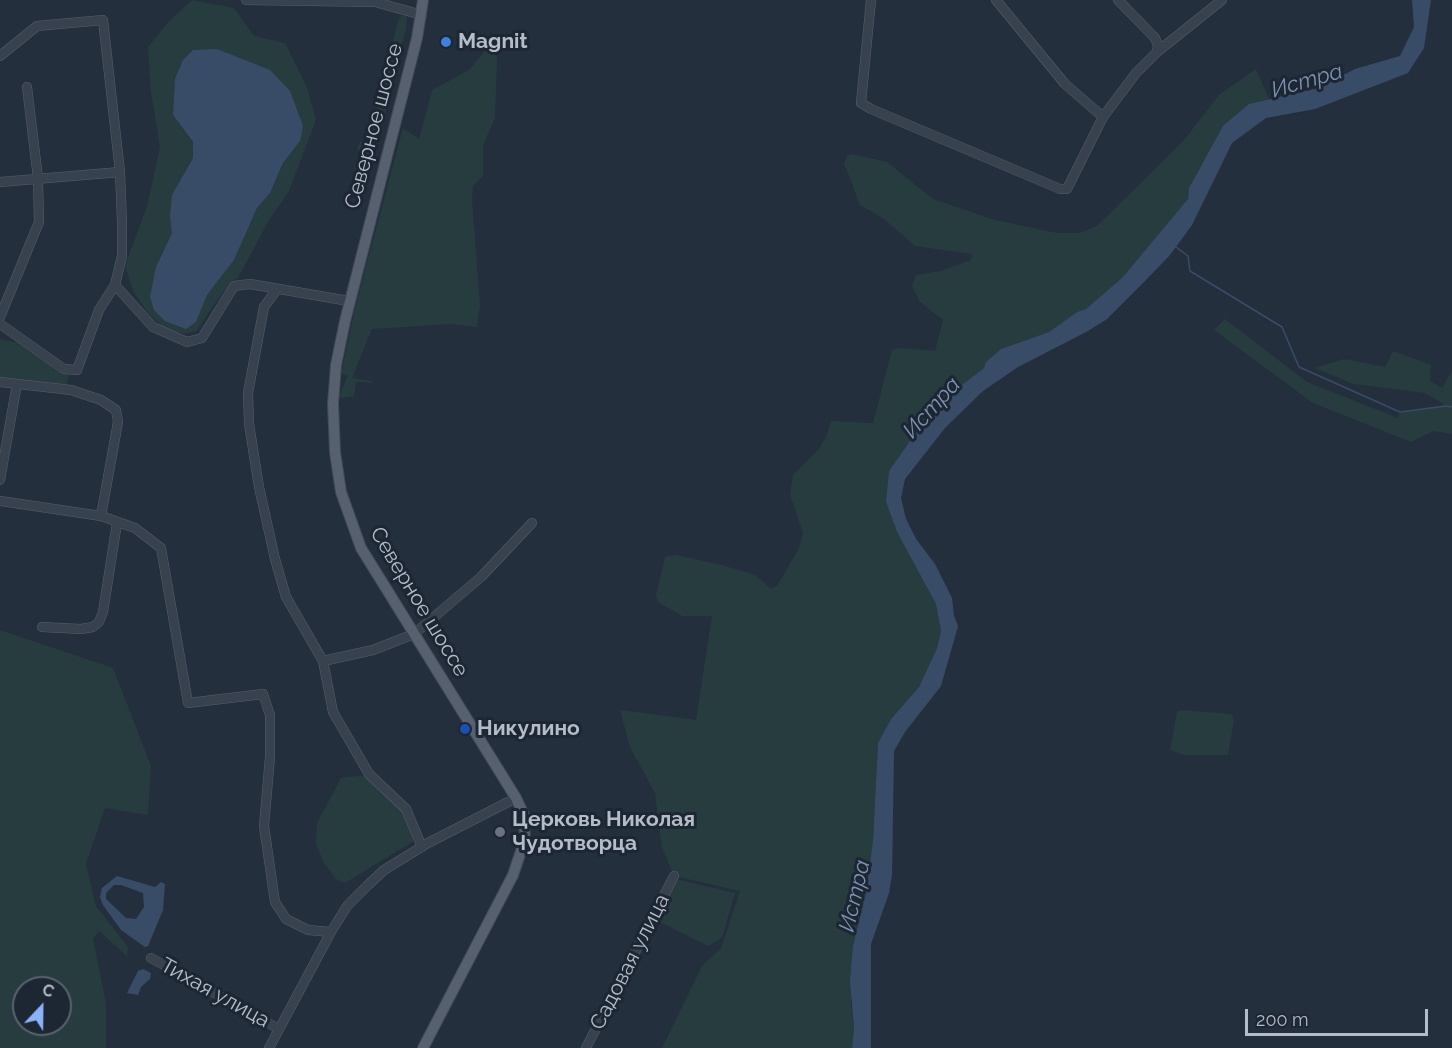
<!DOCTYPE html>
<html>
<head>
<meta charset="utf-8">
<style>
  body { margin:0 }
  #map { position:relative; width:1452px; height:1048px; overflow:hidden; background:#242f3e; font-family:Raleway,sans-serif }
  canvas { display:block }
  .north { position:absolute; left:12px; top:976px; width:60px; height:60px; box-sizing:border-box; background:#1d2633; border:2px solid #59626f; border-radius:50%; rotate:22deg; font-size:16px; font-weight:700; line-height:24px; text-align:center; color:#b4bcc9 }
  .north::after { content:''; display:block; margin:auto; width:21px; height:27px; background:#8ab4f8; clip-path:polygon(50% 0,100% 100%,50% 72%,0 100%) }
  .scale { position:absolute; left:1245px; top:1009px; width:183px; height:27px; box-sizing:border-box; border:3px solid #b4bcc9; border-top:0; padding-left:8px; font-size:18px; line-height:21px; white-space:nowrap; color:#b4bcc9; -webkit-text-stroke:4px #1d2633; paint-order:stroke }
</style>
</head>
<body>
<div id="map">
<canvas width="1452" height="1048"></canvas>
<div class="north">С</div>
<div class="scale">200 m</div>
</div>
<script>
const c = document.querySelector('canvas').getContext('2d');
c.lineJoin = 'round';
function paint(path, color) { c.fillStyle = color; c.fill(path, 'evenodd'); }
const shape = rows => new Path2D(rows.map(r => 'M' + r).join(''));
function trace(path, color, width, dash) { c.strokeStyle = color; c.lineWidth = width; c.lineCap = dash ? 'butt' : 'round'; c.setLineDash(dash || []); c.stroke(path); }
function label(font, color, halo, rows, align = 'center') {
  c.font = font + ' Raleway,sans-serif'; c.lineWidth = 6; c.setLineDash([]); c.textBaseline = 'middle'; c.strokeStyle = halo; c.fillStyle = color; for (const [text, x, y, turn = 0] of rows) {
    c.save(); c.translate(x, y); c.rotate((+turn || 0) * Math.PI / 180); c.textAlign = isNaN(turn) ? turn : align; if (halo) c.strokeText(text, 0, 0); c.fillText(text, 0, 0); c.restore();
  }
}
paint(shape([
  [192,0,234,8,254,36,285,43,307,87,316,120,289,191,269,220,238,278,230,282,196,331,183,334,163,327,147,312,133,291,125,266,147,206,160,147,151,92,148,47,169,21],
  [173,115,300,141,283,163,270,193,257,208,234,260,207,295,196,322,156,267,172,233,172,195,193,158,193,143],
  [407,15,406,28,375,152,365,158,357,148,360,142,366,140,373,122,398,21,401,16],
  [491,33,497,59,495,118,483,145,483,176,473,186,472,200,480,306,477,327,450,324,372,329,352,378,372,381,373,383,356,382,354,396,342,398,339,396,348,375,341,374,356,304,403,128,419,139,432,90,469,70,489,46],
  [1256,69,1269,99,1249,104,1201,165,1189,188,1188,199,1147,252,1123,277,1086,309,1077,312,1049,332,1001,349,986,362,984,368,941,401,926,418,889,471,886,502,897,532,936,604,941,631,937,648,919,687,891,719,878,743,873,840,866,893,853,946,851,1002,854,1028,852,1048,662,1048,702,966,721,948,740,891,674,876,662,848,655,793,630,747,620,710,696,720,712,616,682,616,658,602,656,595,665,557,676,555,722,565,755,575,770,588,777,586,799,548,803,533,790,495,793,475,818,450,826,437,831,421,873,423,892,350,899,348,935,351,943,320,920,302,912,286,916,275,941,271,971,260,972,254,915,246,884,219,860,205,844,163,847,156,852,154,887,162,933,199,995,220,1057,233,1079,233,1097,226,1184,140,1219,95],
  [1225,319,1307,382,1398,418,1400,412,1445,405,1425,393,1353,384,1315,368,1344,359,1385,367,1393,351,1431,365,1430,381,1442,388,1452,371,1452,434,1433,431,1411,442,1313,403,1214,330],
  [0,339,18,343,69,375,66,385,0,378],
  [0,630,113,668,151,766,148,815,105,808,86,864,96,906,128,947,127,956,99,931,93,939,106,1003,106,1048,0,1048],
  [24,988,60,988,60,1024,24,1024],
  [1181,710,1231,714,1234,720,1228,755,1184,755,1170,750,1177,712],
  [366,775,402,811,414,841,345,883,336,879,324,863,316,844,317,823,341,778],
  [676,879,735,893,722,938,708,946,654,919]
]), '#263c3f');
paint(shape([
  [1412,0,1431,0,1424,48,1408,73,1315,109,1266,118,1232,143,1192,225,1170,255,1145,281,1107,319,1088,331,1018,367,983,391,945,428,905,479,901,498,906,519,916,539,935,564,952,598,954,616,958,626,941,686,905,732,894,751,892,875,889,893,871,944,871,1048,852,1048,854,1028,850,981,853,946,866,893,873,840,878,743,891,719,919,687,937,648,941,631,936,604,897,532,886,502,889,471,926,418,941,401,984,368,986,362,1001,349,1049,332,1077,312,1086,309,1123,277,1188,199,1189,188,1223,126,1249,104,1318,88,1355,69,1400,56,1414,27],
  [217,49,270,70,290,91,303,126,300,141,283,163,270,193,257,208,234,260,207,295,196,322,186,329,165,321,154,310,150,297,156,267,172,233,170,216,172,195,193,158,193,142,173,115,175,79,183,60,193,50],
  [117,876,155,887,161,882,165,884,163,910,148,946,145,947,121,930,103,905,100,897,102,888],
  [114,885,121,885,143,893,144,907,136,919,126,918,106,899,106,893],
  [143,969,151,973,150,979,141,987,138,995,127,993,138,971]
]), '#394c67');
trace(shape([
  [1176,247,1188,256,1190,271,1282,327,1299,367,1400,412,1446,406,1452,407]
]), '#394c67', 1.5);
const minor = shape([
  [246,0,375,2,422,15],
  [871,0,861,103,871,109,1060,189,1067,189,1103,117,1136,73,1157,52,1158,45,1155,38,1118,0],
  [996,0,1065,84,1103,117],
  [1157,52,1222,0],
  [0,56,37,26,103,20,120,172,122,222,122,256,115,285,153,327,187,342,202,338,234,286,250,284,349,301],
  [0,182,120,172],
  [277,289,264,307,248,393,249,424,259,487,275,559,286,597,323,661,333,712,369,774,406,809,422,847],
  [0,317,39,222,38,178,27,87],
  [0,324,64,369,77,370,99,310,115,285],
  [0,382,71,390,101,400,116,410,118,422,101,516],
  [0,480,17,384],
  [0,501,101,516,135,528,161,548,188,703,263,694,270,715,270,757,264,826,275,902,286,919,308,930,331,932],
  [42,627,81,629,93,627,99,622,103,612,117,523],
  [323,661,373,650,414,634,481,577,532,523],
  [151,958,279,1029],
  [269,1048,331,932,347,906,367,886,384,870,428,843,516,798],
  [586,1048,674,876]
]);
const major = shape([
  [423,1048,513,875,525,839,524,815,516,798,361,548,341,492,335,452,333,404,336,365,345,321,417,38,423,0]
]);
trace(minor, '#565f6c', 10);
trace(major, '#414a57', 12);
trace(minor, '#38414e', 9);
trace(major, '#56606e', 10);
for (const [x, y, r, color] of [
  [446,42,6,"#3f7fe0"],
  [465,729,6,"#1a4fb4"],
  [500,832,6,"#6b7280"]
]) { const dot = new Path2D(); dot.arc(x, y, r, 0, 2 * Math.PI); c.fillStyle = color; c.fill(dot); trace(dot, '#1d2633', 2); }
label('bold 21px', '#b4bcc9', '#1d2633', [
  ["Magnit",458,42],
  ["Никулино",477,729],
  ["Церковь Николая",512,820],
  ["Чудотворца",512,844]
], 'left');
label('21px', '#b4bcc9', '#1d2633', [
  ["Северное шоссе",374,126,-75],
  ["Северное шоссе",419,602,59],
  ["Садовая улица",630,962,-63],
  ["Тихая улица",215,993,29]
]);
label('italic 22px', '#7c92b1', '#1d2633', [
  ["Истра",1307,81,-16],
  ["Истра",932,408,-48],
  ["Истра",855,896,-77]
]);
</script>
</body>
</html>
